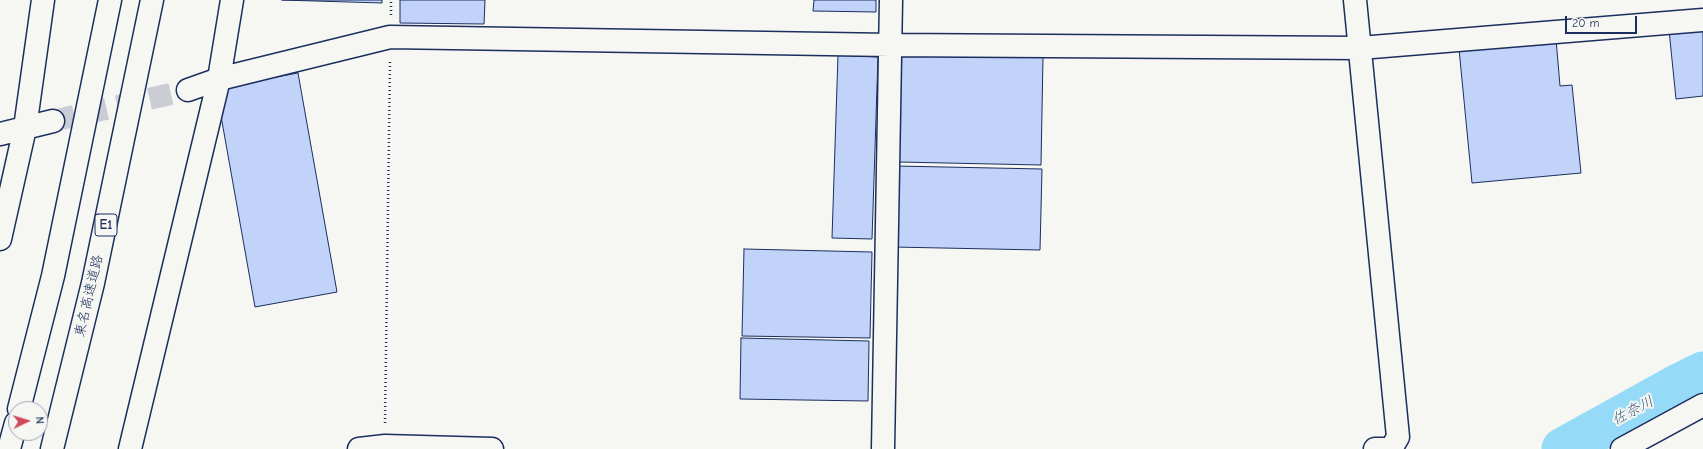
<!DOCTYPE html>
<html>
<head>
<meta charset="utf-8">
<style>
  body { margin:0 }
  #map { position:relative; width:1703px; height:449px; overflow:hidden; background:#f6f6f2; font-family:"Comic Neue",sans-serif }
  canvas { display:block }
  .north { position:absolute; left:8px; top:401px; width:40px; height:40px; box-sizing:border-box; background:#f6f6f2; border:1px solid #9ea6b7; border-radius:50%; rotate:86deg; font-size:11px; font-weight:700; line-height:16px; text-align:center; color:#1b2f5e }
  .north::after { content:''; display:block; margin:auto; width:14px; height:18px; background:#d1495b; clip-path:polygon(50% 0,100% 100%,50% 72%,0 100%) }
  .scale { position:absolute; left:1565px; top:16px; width:72px; height:18px; box-sizing:border-box; border:2px solid #1b2f5e; border-top:0; padding-left:5px; font-size:12px; line-height:14px; white-space:nowrap; color:#1b2f5e; -webkit-text-stroke:3px #f6f6f2; paint-order:stroke }
</style>
</head>
<body>
<div id="map">
<canvas width="1703" height="449"></canvas>
<div class="north">N</div>
<div class="scale">20 m</div>
</div>
<script>
const c = document.querySelector('canvas').getContext('2d');
c.lineJoin = 'round';
const shape = rows => new Path2D(rows.map(r => 'M' + r).join(''));
function trace(path, color, width, dash) { c.strokeStyle = color; c.lineWidth = width; c.lineCap = dash ? 'butt' : 'round'; c.setLineDash(dash || []); c.stroke(path); }
function paint(path, color) { c.fillStyle = color; c.fill(path, 'evenodd'); }
function label(font, color, halo, rows, align = 'center') {
  c.font = font + ' "Comic Neue","Klee One",sans-serif'; c.lineWidth = 4; c.setLineDash([]); c.textBaseline = 'middle'; c.strokeStyle = halo; c.fillStyle = color; for (const [text, x, y, turn = 0] of rows) {
    c.save(); c.translate(x, y); c.rotate((+turn || 0) * Math.PI / 180); c.textAlign = isNaN(turn) ? turn : align; if (halo) c.strokeText(text, 0, 0); c.fillText(text, 0, 0); c.restore();
  }
}
trace(shape([
  [1563,449,1675,387,1703,373]
]), '#95dbf7', 43);
const building = shape([
  [282,0,382,0,382,3,282,0],
  [400,0,485,0,484,24,400,23,400,0],
  [814,0,876,0,876,12,813,11,814,0],
  [1703,26,1703,96,1676,99,1669,30,1703,26],
  [1556,39,1560,86,1572,85,1581,173,1472,183,1459,49,1556,39],
  [901,54,1043,57,1041,165,899,162,901,54],
  [838,55,878,57,872,239,832,238,838,55],
  [298,73,337,292,255,307,216,88,298,73],
  [895,166,1042,169,1040,250,893,247,895,166],
  [744,249,872,252,870,338,742,336,744,249],
  [741,338,869,341,868,401,740,399,741,338]
]);
paint(building, '#c1d3f9');
trace(building, '#1b2f5e', 1);
trace(shape([
  [53,121,188,90]
]), '#caced4', 22, [22, 11]);
const minor = shape([
  [1355,0,1398,437,1391,449,1375,449],
  [188,90,219,79,390,37,890,45,1360,48,1703,20],
  [0,134,53,121],
  [0,239,25,128,43,0],
  [130,449,219,79,232,0],
  [359,449,385,446,492,449],
  [883,449,891,0],
  [1622,449,1703,405]
]);
const highway = shape([
  [19,409,53,276,110,0],
  [9,449,16,423],
  [52,449,93,283,152,0]
]);
trace(minor, '#1b2f5e', 25);
trace(highway, '#1b2f5e', 25);
trace(shape([
  [391,15,391,0],
  [385,423,390,62]
]), '#1b2f5e', 2.5, [1, 3]);
trace(minor, '#f6f6f2', 22);
trace(highway, '#f6f6f2', 22);
for (const [x, y, w] of [
  [106,225,22]
]) { const box = new Path2D(); box.roundRect(x - w / 2, y - 11, w, 22, 3); c.fillStyle = '#f6f6f2'; c.fill(box); trace(box, '#1b2f5e', 1); }
label('bold 13px', '#1b2f5e', null, [
  ["E1",106,225]
]);
label('14px', '#1b2f5e', '#f6f6f2', [
  ["東名高速道路",89,296,-77]
]);
label('italic 15px', '#3a5a84', '#f6f6f2', [
  ["佐奈川",1633,411,-28]
]);
</script>
</body>
</html>
